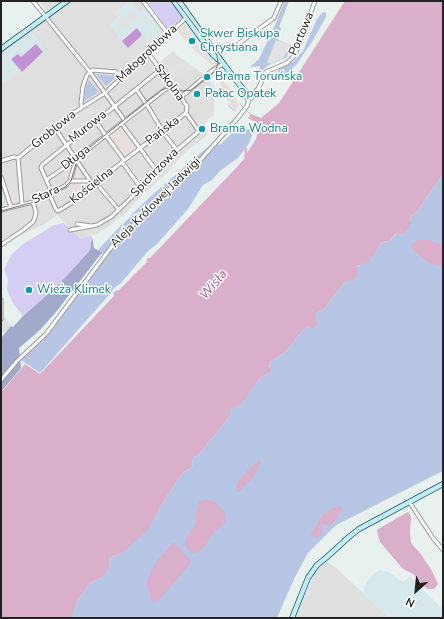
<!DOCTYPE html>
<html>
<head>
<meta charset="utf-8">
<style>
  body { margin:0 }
  #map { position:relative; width:444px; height:619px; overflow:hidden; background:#e9f1ef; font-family:"Nunito Sans",sans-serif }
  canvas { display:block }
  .frame { position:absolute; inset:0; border:2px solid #222; pointer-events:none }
  .north { position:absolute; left:396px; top:571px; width:40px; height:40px; -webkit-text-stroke:3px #fff; paint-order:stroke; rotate:207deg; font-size:11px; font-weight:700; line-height:16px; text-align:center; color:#222 }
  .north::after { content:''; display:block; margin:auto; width:14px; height:18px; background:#222; clip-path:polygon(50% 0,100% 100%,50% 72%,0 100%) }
</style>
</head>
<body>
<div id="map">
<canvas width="444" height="619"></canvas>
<div class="frame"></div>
<div class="north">N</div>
</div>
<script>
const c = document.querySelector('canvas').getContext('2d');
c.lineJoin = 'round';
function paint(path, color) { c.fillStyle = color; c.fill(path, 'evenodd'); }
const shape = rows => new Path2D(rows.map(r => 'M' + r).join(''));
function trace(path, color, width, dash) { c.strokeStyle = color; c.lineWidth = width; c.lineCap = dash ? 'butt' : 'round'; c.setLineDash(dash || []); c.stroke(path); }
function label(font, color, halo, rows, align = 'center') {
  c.font = font + ' "Nunito Sans",sans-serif'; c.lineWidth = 3; c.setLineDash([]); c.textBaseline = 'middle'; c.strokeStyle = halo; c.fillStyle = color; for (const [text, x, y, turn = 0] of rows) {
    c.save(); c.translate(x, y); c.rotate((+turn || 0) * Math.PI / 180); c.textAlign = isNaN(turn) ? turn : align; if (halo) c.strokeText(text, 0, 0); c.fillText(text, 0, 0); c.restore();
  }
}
paint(shape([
  [39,1,63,1,48,11,46,10],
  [69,1,140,1,165,35,148,51,159,63,174,50,176,55,204,74,215,88,214,114,204,125,208,131,205,137,181,156,167,173,140,197,126,213,98,234,80,238,57,215,45,224,1,244,1,52],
  [1,312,11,326,7,331,1,332],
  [325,560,335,567,390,618,295,618,313,578]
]), '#dfdfdf');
paint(shape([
  [129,1,131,1,139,12,144,8,165,36,152,46,144,35,127,48,109,24,118,18,114,13],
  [31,31,47,52,1,85,1,53,14,43,23,39]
]), '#d7e8eb');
paint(shape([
  [380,570,389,572,403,582,410,577,443,609,443,618,390,618,363,594,364,586,374,573]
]), '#d7e8ed');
paint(shape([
  [284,1,289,1,279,27,281,28,278,40,293,46,286,58,267,66,260,73,259,77,260,66,251,67,251,66,259,59,276,23],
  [324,12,326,13,326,17,313,40,297,64,279,81,275,77,279,69,293,62,303,51,317,19,322,13],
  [96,74,112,76,114,74,116,77,106,86],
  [89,80,98,91,96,94,84,101,86,86],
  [237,125,243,130,252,129,252,136,248,145,238,158,220,171,212,180,203,185,188,209,157,244,148,251,120,284,114,288,108,296,40,373,21,360,43,340,115,246,184,180,198,163,200,164,218,144,220,145,232,133,230,131],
  [210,145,186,174,145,211,141,211,130,216,151,196],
  [443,174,443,471,336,525,308,553,294,579,277,618,70,618,78,600,90,583,104,576,110,564,109,558,122,553,159,509,178,479,184,472,192,467,193,457,197,456,227,420,230,416,230,410,241,403,261,377,270,373,269,368,271,361,277,358,287,350,303,330,309,327,315,320,315,314,324,309,344,283,351,280,356,266,362,265,376,252,381,242,389,241,409,220,411,216,415,214],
  [141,212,144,213,121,236,120,234,124,223,129,218],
  [123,223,118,236,120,236,105,254,98,250]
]), '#b6c6e4');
paint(shape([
  [92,236,94,248,103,253,100,255,56,312,40,330,19,348,21,368,1,392,1,338,11,326,13,327,23,316,59,284,90,250]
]), '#a3a9cb');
paint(shape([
  [147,1,173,1,184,16,168,30],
  [64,223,80,238,92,236,90,250,59,284,23,316,12,302,7,289,8,279,4,270,11,255,23,244,54,225]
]), '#d5cdf4');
paint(shape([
  [137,28,142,35,128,48,122,41],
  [36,44,43,52,22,72,11,59,18,54,21,57]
]), '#c591d6');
paint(shape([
  [133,9,138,17,124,28,118,20],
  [276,40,290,45,283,59,271,64,267,62],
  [182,60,195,69,189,74,184,69,172,80,166,73],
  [91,106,95,112,82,123,76,115],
  [185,127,192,136,176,148,166,135,175,128,178,132]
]), '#e2e2e2');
paint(shape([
  [185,24,215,64,213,66,195,51,177,31],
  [220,79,229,87,239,105,236,110,234,110,230,103,222,95],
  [120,121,124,122,142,147,141,150,124,164,121,161,105,137,106,133],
  [77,155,96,186,80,199,76,197,69,187,59,168],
  [17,189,19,191,20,200,18,203,13,204,8,191]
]), '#e6dfde');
paint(shape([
  [345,1,443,1,443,174,415,214,411,216,409,220,411,223,410,228,402,234,395,234,389,241,381,242,376,252,366,264,356,266,358,274,355,279,344,283,324,309,315,314,315,320,318,323,314,328,309,327,303,330,287,350,277,358,271,361,269,367,271,369,270,373,261,377,241,404,230,410,230,416,227,420,197,456,193,457,192,467,184,472,178,479,159,509,148,530,122,553,109,558,110,564,108,570,104,576,90,583,78,600,71,617,70,618,1,618,1,393,25,364,40,374,114,296,113,293,117,290,118,291,147,262,147,259,148,258,150,258,235,169,244,159,245,148,247,148,247,153,256,139,259,124,248,118,251,114,261,118,279,103],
  [418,240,429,240,443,245,443,267,429,263,411,248,413,243],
  [259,460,261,462,255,475,239,492,236,492,237,483,248,470],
  [205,499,215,502,225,512,226,518,225,523,214,532,205,546,198,552,193,553,188,550,185,545,187,536,195,526,197,509,200,501],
  [340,506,342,506,342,508,340,514,330,526,322,524,322,535,318,537,312,537,311,533,323,515,332,508],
  [408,512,411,516,410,533,411,543,420,553,432,571,438,584,434,589,427,589,413,574,403,569,380,542,377,531,378,529],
  [174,542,191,561,188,566,162,597,155,602,152,603,151,600,150,591,147,586,147,581,156,562]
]), '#d9afca');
trace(shape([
  [228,104,232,109,236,111],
  [241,105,251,115]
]), '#d9afca', 1);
const street = shape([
  [33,1,90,72,125,121],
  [143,1,168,34],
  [213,47,232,46,238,44,274,18,281,1],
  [148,53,187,106,186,113],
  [160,70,42,165,41,168,52,193,51,198,56,209,58,211,73,202,122,162,186,113],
  [136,89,147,105,165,135,177,150],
  '246 96a3 3 0 1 1 6 0a3 3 0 1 1-6 0Z',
  [252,94,258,89,266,72,287,63,295,55,315,1],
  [181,97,213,70,223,64],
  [82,107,81,103,83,86,87,75,90,72,93,70,116,72,122,76],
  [96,122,124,160],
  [122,124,156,170],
  [55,128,93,185],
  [18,158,22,204],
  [1,161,14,157,18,158,72,114,105,93,187,17],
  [122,162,141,188],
  [1,177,11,207],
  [46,180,76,160,78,157,163,91,169,87,173,87],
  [70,181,90,181],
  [96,183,119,210],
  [1,210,33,202,65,186,70,181,76,160],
  [112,216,131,198,156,170,177,150,198,132,198,130,186,113],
  [77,224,91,226],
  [70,230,97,225,111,217],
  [1,245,23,230,33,222,35,217,36,212,33,202],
  [1,300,1,319],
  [1,380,17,361,46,334,113,245,172,187,185,177,237,119,247,106,249,99],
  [410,503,433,538,443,550]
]);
const secondary = shape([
  [174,1,213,55,220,61],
  [179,1,225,66,247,94],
  [1,49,67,1],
  [292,618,308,578,317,565,327,557,350,536,359,529,443,484]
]);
trace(street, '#999', 5);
trace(secondary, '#12586f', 6);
trace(street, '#fff', 3);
trace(secondary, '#c5ebf3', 4.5);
trace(shape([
  [1,211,38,201,65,187,71,181,77,160,81,154,162,90,170,87,183,91,191,90,215,71,218,64,217,55,176,1]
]), '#707070', 1);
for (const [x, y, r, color] of [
  [192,41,4,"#0f9aa8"],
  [207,77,4,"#0f9aa8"],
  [197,94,4,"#0f9aa8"],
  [202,129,4,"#0f9aa8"],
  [29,290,4,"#0f9aa8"]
]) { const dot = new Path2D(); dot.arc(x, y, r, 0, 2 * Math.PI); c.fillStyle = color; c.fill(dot); trace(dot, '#fff', 1.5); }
label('12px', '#0d838f', '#fff', [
  ["Skwer Biskupa",200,34],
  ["Chrystiana",200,48],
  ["Brama Toruńska",215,77],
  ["Pałac Opatek",205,94],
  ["Brama Wodna",210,129],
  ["Wieża Klimek",37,290]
], 'left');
label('12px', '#222', '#fff', [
  ["Portowa",302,34,-67],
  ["Małogroblowa",147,54,-43],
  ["Szkolna",169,83,54],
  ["Murowa",88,127,-38],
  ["Groblowa",54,130,-39],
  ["Pańska",163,131,-37],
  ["Długa",76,158,-37],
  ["Spichrzowa",155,173,-46],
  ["Kościelna",92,186,-38],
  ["Stara",46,195,-25],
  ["Aleja Królowej Jadwigi",156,203,-45]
]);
label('italic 13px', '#a75875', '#fff', [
  ["Wisła",214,285,-49]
]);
</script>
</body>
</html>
